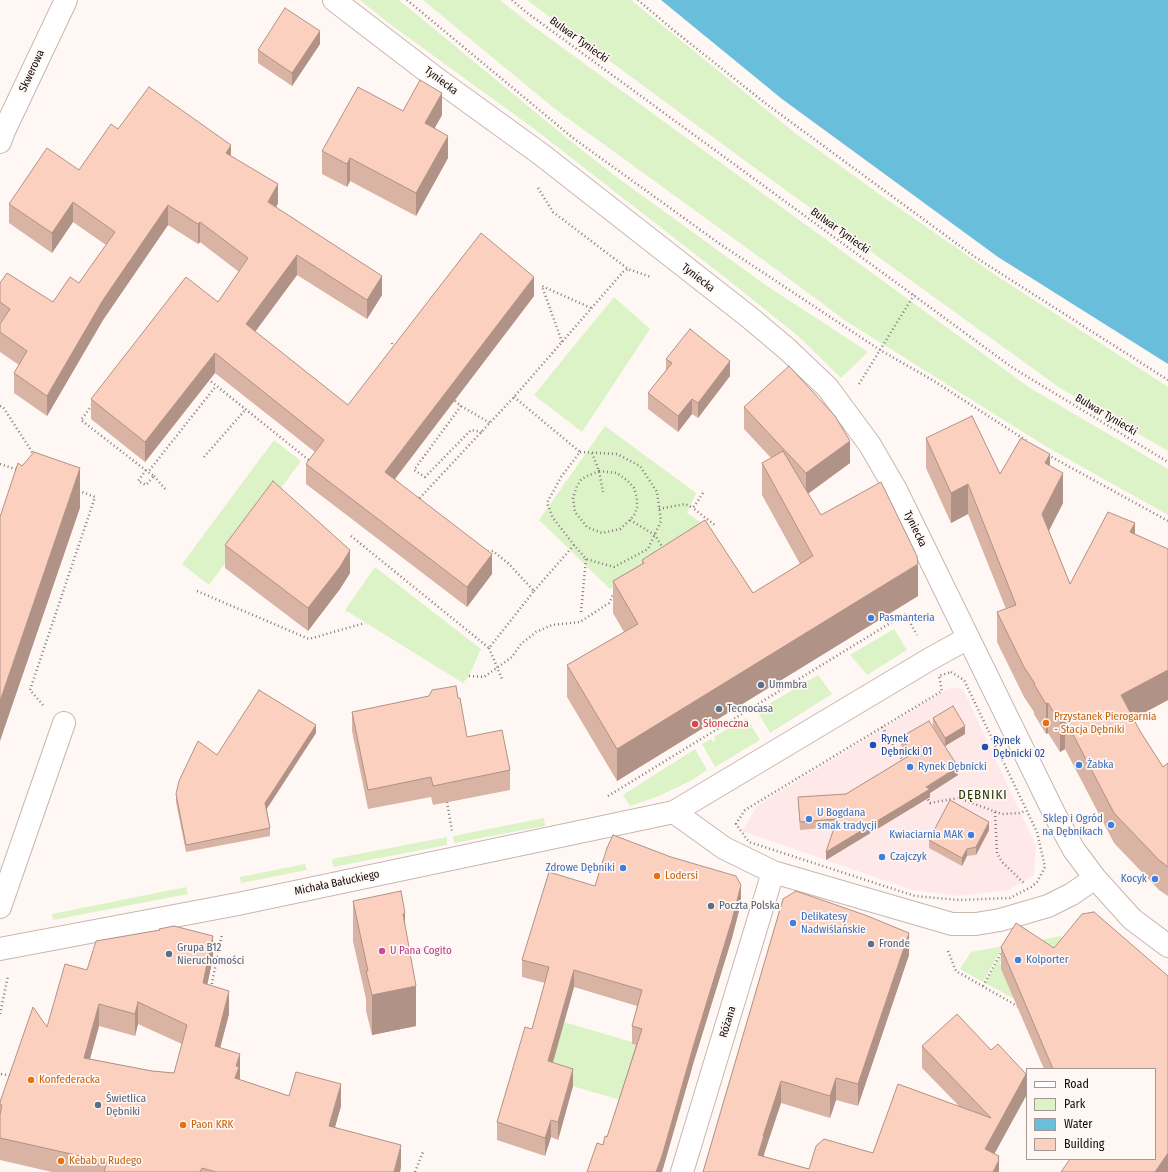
<!DOCTYPE html>
<html>
<head>
<meta charset="utf-8">
<style>
  body { margin:0 }
  #map { position:relative; width:1168px; height:1172px; overflow:hidden; background:#fff7f4; font-family:"Fira Sans Condensed",sans-serif }
  canvas { display:block }
  .legend { position:absolute; left:1026px; top:1068px; width:130px; height:92px; box-sizing:border-box; background:#fff7f4; border:1px solid #a09996; margin:0; padding:5px 7px; list-style:none; font-size:12px; color:#120c09 }
  .legend li { display:flex; align-items:center; gap:8px; height:20px }
  .legend b { width:20px; border:1px solid #a09996 }
</style>
</head>
<body>
<div id="map">
<canvas width="1168" height="1172"></canvas>
<ul class="legend">
<li><b style="height:5px;background:#fff"></b>Road</li>
<li><b style="height:11px;background:#dcf3c7"></b>Park</li>
<li><b style="height:11px;background:#69bfdb"></b>Water</li>
<li><b style="height:11px;background:#fcd0bf"></b>Building</li>
</ul>
</div>
<script>
const c = document.querySelector('canvas').getContext('2d');
c.lineJoin = 'round';
function paint(path, color) { c.fillStyle = color; c.fill(path, 'evenodd'); }
const shape = rows => new Path2D(rows.map(r => 'M' + r).join(''));
function trace(path, color, width, dash) { c.strokeStyle = color; c.lineWidth = width; c.lineCap = dash ? 'butt' : 'round'; c.setLineDash(dash || []); c.stroke(path); }
function label(font, color, halo, rows, align = 'center') {
  c.font = font + ' "Fira Sans Condensed",sans-serif'; c.lineWidth = 3.5; c.setLineDash([]); c.textBaseline = 'middle'; c.strokeStyle = halo; c.fillStyle = color; for (const [text, x, y, turn = 0] of rows) {
    c.save(); c.translate(x, y); c.rotate((+turn || 0) * Math.PI / 180); c.textAlign = isNaN(turn) ? turn : align; if (halo) c.strokeText(text, 0, 0); c.fillText(text, 0, 0); c.restore();
  }
}
paint(shape([
  [951,687,963,689,1036,846,1034,875,1009,890,959,896,912,890,742,831,758,805]
]), '#ffe9e8');
paint(shape([
  [360,0,399,0,573,143,618,178,767,286,868,352,841,378,798,336,727,279,533,128,387,22],
  [423,0,500,0,530,24,1030,388,1168,469,1168,515,1047,447,846,321,773,267,555,109],
  [527,0,631,0,795,133,879,194,994,274,1168,387,1168,451,1060,388,744,160],
  [614,297,650,329,582,432,534,395],
  [605,426,696,493,687,513,712,530,610,589,539,520],
  [274,440,301,461,209,585,182,564],
  [375,567,481,649,469,676,463,683,345,610],
  [894,629,907,650,867,675,850,655],
  [818,675,832,694,770,733,757,711],
  [747,718,760,740,715,767,702,744,711,739,713,742,715,740,714,737],
  [695,749,707,770,692,780,659,796,630,806,623,795],
  [544,818,545,826,454,843,453,836],
  [447,837,447,845,333,867,332,859],
  [305,864,307,870,241,883,240,877],
  [186,887,188,894,53,920,52,914],
  [1061,936,1067,946,1020,1002,985,983,1005,948,1008,950,999,964,1014,974,1025,943],
  [1003,946,983,982,960,969,971,952],
  [564,1022,632,1042,632,1044,642,1047,624,1101,548,1079]
]), '#dcf3c7');
paint(shape([
  [661,0,1168,0,1168,364,998,257,782,99]
]), '#69bfdb');
const minor = shape([
  [334,0,437,79,542,155,749,317,787,349,828,388,870,445,896,490,1055,815,1074,850,1095,878,1132,919,1168,946],
  [0,142,4,131,66,0],
  [674,812,724,848,773,872,952,924,976,924,1000,920,1048,906,1072,894,1095,878],
  [0,907,64,723],
  [0,949,238,904,674,812,930,659,968,638],
  [682,1172,773,872]
]);
trace(minor, '#c9b6af', 24);
trace(shape([
  [407,0,573,138,720,244,880,350,934,381,1027,441],
  [512,0,526,12,1013,368,1168,462],
  [638,0,672,29,765,103,975,257,1168,380],
  [538,188,553,212,628,269,651,277],
  [562,342,542,286,591,308],
  [392,343,394,350],
  [208,379,310,461],
  [859,384,914,295],
  [514,397,580,452],
  [455,401,461,406,490,423],
  [92,405,81,420,148,472],
  [0,406,3,407,34,455],
  [461,406,414,470,425,477,471,430,482,432],
  [580,452,617,454,640,466,657,492,661,521,648,549,614,567,586,559,574,545,553,518,547,503,561,477,580,452],
  [592,453,599,471,603,492],
  [1048,455,1168,521],
  [204,457,246,409],
  [0,464,18,470],
  [146,470,138,481,146,485,154,476,148,472,216,386],
  [599,471,617,473,628,481,634,488,637,498,637,507,635,514,630,520,620,529,602,533,587,527,575,512,573,498,577,486,581,480,585,477,599,471],
  [154,476,166,490],
  [703,493,693,508,716,526],
  [417,501,514,397,623,272,628,269],
  [659,509,685,504,693,508],
  [630,520,655,535,663,548,664,548],
  [351,536,489,648,534,591,509,564,493,551,486,552],
  [197,591,309,639,365,623],
  [534,591,574,545],
  [581,612,586,559],
  [489,648,502,679],
  [951,672,964,680,1037,832,1045,867,1037,882,1031,887,1010,898,959,900,915,896,749,842,736,824,745,810,942,691,939,676,951,672],
  [469,676,484,677,512,657,521,644,536,632,552,625,580,622,609,603,614,593],
  [43,705,30,690,95,497,77,490],
  [882,727,904,762],
  [608,796,905,614,917,635],
  [926,796,930,803,958,798,1002,814,1021,813,1024,811],
  [447,802,452,831],
  [995,812,997,853,1002,862,1025,884],
  [948,951,956,971,1019,1007],
  [983,986,1002,951],
  [211,988,222,934],
  [0,1014,8,976],
  [1,1074,13,1076],
  [415,1172,423,1152]
]), '#837c79', 2.5, [1, 3]);
trace(minor, '#fff', 22);
paint(shape([
  [320,44,292,86,258,63,258,50],
  [403,111,442,115,434,128,448,158,416,216,350,181,347,187,322,174,322,151],
  [118,129,231,156,278,203,276,208,382,295,367,319,297,275,255,332,348,405,534,296,395,479,492,574,467,607,306,484,306,464,315,452,215,373,145,462,91,419,91,399,218,302,239,272,200,242,198,244,168,225,103,320,47,416,14,393,14,373,19,365,0,352,0,324,1,323,0,322,0,283,53,302,79,283,106,245,73,222,52,253,9,223,9,204,79,170],
  [666,359,730,376,698,418,692,414,678,432,648,409,648,393,666,370],
  [744,407,850,463,808,494,821,515,918,596,617,781,567,697,567,665,624,632,613,613,613,581,642,564,642,560,753,593,800,564,762,495,762,463,771,458,744,429],
  [926,438,1000,474,1050,466,1063,503,1049,531,1070,584,1135,534,1168,549,1168,700,1133,719,1140,731,1163,767,1168,763,1168,896,1159,890,1114,843,1065,749,1060,752,1048,733,1046,734,1034,714,1034,712,1024,697,997,642,997,612,1006,609,968,514,951,523,926,468],
  [225,545,350,573,340,589,308,631,225,568],
  [352,712,467,737,510,770,510,790,433,805,431,797,368,809,352,731],
  [933,718,965,734,945,746,958,775,930,793,930,797,826,860,834,827,800,830,798,797,846,794,908,756,901,745,901,737,942,741,933,726],
  [316,733,267,809,270,828,270,836,186,852,176,802,176,794,217,755],
  [989,830,976,855,967,856,962,866,929,848,929,840],
  [595,886,741,903,732,938,694,1061,662,1172,587,1172,607,1137,636,1045,632,1044,632,1026,637,1006,574,987,553,1063,573,1086,558,1140,551,1137,545,1156,497,1140,497,1122,532,1029,545,983,522,977,522,960],
  [783,899,909,955,858,1106,836,1100,830,1118,781,1103,764,1154,764,1157,809,1169,873,1153,959,1106,922,1068,922,1046,1026,1096,994,1154,999,1172,703,1172],
  [353,901,405,927,416,1026,372,1035,366,1011,366,999,353,941],
  [1001,947,1054,948,1155,1069,1044,1069,1001,969],
  [213,958,207,984,229,1014,220,1047,240,1076,239,1080,289,1096,341,1106,335,1127,401,1167,400,1172,52,1172,0,1160,0,1102,47,1027,87,970],
  [138,1024,182,1044,174,1073,152,1071,90,1059,99,1026,135,1036]
]), '#d9b3a4');
paint(shape([
  [320,31,320,44,292,86,292,73],
  [442,93,442,115,425,146,425,123],
  [448,136,448,158,416,216,416,193],
  [231,145,231,165,226,153],
  [350,158,350,181,347,187,347,164],
  [278,184,278,203,268,222,268,202],
  [73,202,73,222,52,253,52,233],
  [168,205,168,225,103,320,47,416,47,396,103,300],
  [200,222,200,242,198,244,198,224],
  [297,255,297,275,246,344,246,324],
  [382,276,382,295,367,319,367,300],
  [534,277,534,296,385,492,385,472],
  [215,353,215,373,145,462,145,442],
  [730,361,730,376,698,418,698,403],
  [692,399,692,414,678,432,678,416],
  [850,441,850,463,806,495,806,473],
  [1050,454,1050,484,1045,463],
  [80,468,80,508,0,741,0,701],
  [1063,473,1063,503,1042,544,1042,514],
  [968,484,968,514,951,523,951,493],
  [1135,523,1135,553,1130,532],
  [350,550,350,573,340,589,308,631,308,608],
  [492,554,492,574,467,607,467,587],
  [918,564,918,596,617,781,617,749],
  [1168,670,1168,700,1121,725,1121,695],
  [1048,703,1048,733,1046,734,1046,704],
  [1065,719,1065,749,1060,752,1060,722],
  [316,725,316,733,265,811,265,803],
  [965,726,965,734,945,746,945,738],
  [958,767,958,775,930,793,930,797,826,860,826,852],
  [989,822,989,830,976,855,976,847],
  [967,849,967,856,962,866,962,858],
  [741,885,741,903,732,938,694,1061,662,1172,656,1172],
  [405,913,405,953,403,914],
  [909,933,909,955,858,1106,858,1084],
  [213,936,213,958,203,1005,203,983],
  [574,970,574,987,548,1079,548,1061],
  [416,986,416,1026,372,1035,372,995],
  [229,991,229,1014,215,1068,215,1046],
  [138,1002,138,1024,135,1036,135,1014],
  [99,1004,99,1026,84,1080,84,1058],
  [240,1054,240,1076,239,1089,235,1078,236,1066],
  [573,1069,573,1086,558,1140,558,1122],
  [1026,1074,1026,1096,985,1171,985,1149],
  [836,1078,836,1100,830,1118,830,1096],
  [781,1081,781,1103,764,1154,764,1158,758,1155,763,1136],
  [341,1084,341,1106,329,1148,329,1126],
  [551,1120,551,1137,545,1156,545,1138],
  [401,1145,401,1167,400,1172,394,1172],
  [1168,1153,1168,1172,1155,1172],
  [999,1156,999,1172,993,1172,998,1159]
]), '#b09286');
const building = shape([
  [285,8,320,31,292,73,258,50,285,8],
  [420,80,442,93,425,123,448,136,416,193,350,158,347,164,322,151,358,87,403,111,420,80],
  [149,87,231,145,226,153,278,184,268,202,382,276,367,300,297,255,246,324,348,405,481,233,534,277,385,472,492,554,467,587,306,464,324,440,215,353,145,442,91,399,186,277,218,302,248,258,200,222,198,224,168,205,103,300,47,396,14,373,27,351,0,332,0,324,10,309,0,302,0,283,7,273,53,302,70,277,79,283,115,232,73,202,52,233,9,204,47,148,79,170,111,124,118,129,149,87],
  [690,329,730,361,698,403,692,399,678,416,648,393,672,363,666,359,690,329],
  [789,366,835,416,850,441,806,473,744,407,789,366],
  [972,416,1000,474,1021,438,1050,454,1045,463,1063,473,1042,514,1070,584,1108,512,1135,523,1130,532,1168,549,1168,670,1121,695,1140,731,1163,767,1168,763,1168,867,1159,860,1114,813,1065,719,1060,722,1048,703,1046,704,1034,684,1035,684,1024,667,997,612,1016,605,968,484,951,493,926,438,972,416],
  [783,451,821,515,881,482,917,556,918,564,617,749,567,665,638,624,613,581,644,563,642,560,705,520,753,593,813,556,762,463,783,451],
  [34,452,80,468,0,701,0,517,18,463,22,466,34,452],
  [273,481,350,550,340,567,308,608,225,545,273,481],
  [456,686,458,698,460,698,467,737,502,730,510,770,433,786,431,777,368,790,352,712,429,696,432,690,456,686],
  [259,690,316,725,265,803,270,828,186,845,176,794,179,781,198,741,217,755,259,690],
  [953,706,965,726,945,738,933,718,953,706],
  [929,721,958,767,926,787,930,789,826,852,837,819,800,822,798,797,846,794,912,754,901,737,929,721],
  [950,800,989,822,976,847,967,849,962,858,929,840,950,800],
  [613,835,671,857,736,876,741,885,732,920,694,1044,662,1156,656,1172,587,1172,597,1143,603,1145,605,1136,607,1137,642,1029,632,1026,642,990,574,970,548,1061,573,1069,558,1122,551,1120,545,1138,497,1122,525,1027,532,1029,549,967,522,960,549,872,595,886,607,848,613,835],
  [401,891,405,913,403,914,416,986,372,995,366,971,368,971,353,901,401,891],
  [796,891,865,915,909,933,858,1084,836,1078,830,1096,781,1081,763,1136,764,1136,758,1155,809,1169,816,1146,824,1139,873,1153,898,1084,991,1118,922,1046,957,1014,991,1050,998,1044,1026,1074,985,1149,999,1156,998,1159,999,1160,993,1172,703,1172,783,899,796,891],
  [1094,912,1168,976,1168,1153,1155,1172,1061,1172,1070,1159,1155,1159,1155,1069,1053,1069,1001,947,1016,923,1054,948,1082,914,1094,912],
  [174,926,213,936,203,983,229,991,215,1046,240,1054,236,1066,239,1067,235,1078,289,1096,296,1072,341,1084,329,1126,401,1145,394,1172,216,1172,202,1168,200,1172,104,1172,107,1162,0,1138,0,1115,2,1105,0,1104,0,1102,33,1007,47,1027,65,964,87,970,96,941,160,930,159,929,174,926],
  [138,1002,187,1025,174,1073,152,1071,84,1058,99,1004,135,1014,138,1002]
]);
paint(building, '#fcd0bf');
trace(building, '#b09286', 1);
for (const [x, y, r, color] of [
  [871,618,4,"#3f7fe0"],
  [761,685,4,"#5c6f8a"],
  [719,709,4,"#5c6f8a"],
  [1046,723,4,"#e8710a"],
  [695,724,4,"#e0444e"],
  [873,745,4,"#1a4fb4"],
  [985,747,4,"#1a4fb4"],
  [1079,765,4,"#3f7fe0"],
  [910,767,4,"#3f7fe0"],
  [809,819,4,"#3f7fe0"],
  [1111,825,4,"#3f7fe0"],
  [971,835,4,"#3f7fe0"],
  [882,857,4,"#3f7fe0"],
  [623,868,4,"#3f7fe0"],
  [657,876,4,"#e8710a"],
  [1155,879,4,"#3f7fe0"],
  [711,906,4,"#5c6f8a"],
  [793,923,4,"#3f7fe0"],
  [871,944,4,"#5c6f8a"],
  [382,951,4,"#d1479c"],
  [169,954,4,"#5c6f8a"],
  [1018,960,4,"#3f7fe0"],
  [31,1080,4,"#e8710a"],
  [98,1105,4,"#5c6f8a"],
  [183,1125,4,"#e8710a"],
  [61,1161,4,"#e8710a"]
]) { const dot = new Path2D(); dot.arc(x, y, r, 0, 2 * Math.PI); c.fillStyle = color; c.fill(dot); trace(dot, '#fff7f4', 1.5); }
label('11px', '#120c09', '#fff7f4', [
  ["Bulwar Tyniecki",579,40,36],
  ["Skwerowa",32,71,-65],
  ["Tyniecka",441,81,37],
  ["Bulwar Tyniecki",840,231,36],
  ["Tyniecka",698,278,38],
  ["Bulwar Tyniecki",1106,415,31],
  ["Tyniecka",915,529,64],
  ["Michała Bałuckiego",337,883,-12],
  ["Różana",728,1022,-73]
]);
label('11px', '#366cbe', '#fff7f4', [
  ["Pasmanteria",879,618],
  ["Żabka",1087,765],
  ["Rynek Dębnicki",918,767],
  ["U Bogdana",817,813],
  ["smak tradycji",817,826],
  ["Sklep i Ogród",1103,819,"right"],
  ["na Dębnikach",1103,832,"right"],
  ["Kwiaciarnia MAK",963,835,"right"],
  ["Czajczyk",890,857],
  ["Zdrowe Dębniki",615,868,"right"],
  ["Kocyk",1147,879,"right"],
  ["Delikatesy",801,917],
  ["Nadwiślańskie",801,930],
  ["Kolporter",1026,960]
], 'left');
label('11px', '#4e5e75', '#fff7f4', [
  ["Ummbra",769,685],
  ["Tecnocasa",727,709],
  ["Poczta Polska",719,906],
  ["Fronde",879,944],
  ["Grupa B12",177,948],
  ["Nieruchomości",177,961],
  ["Świetlica",106,1099],
  ["Dębniki",106,1112]
], 'left');
label('11px', '#c56008', '#fff7f4', [
  ["Przystanek Pierogarnia",1054,717],
  ["- Stacja Dębniki",1054,730],
  ["Lodersi",665,876],
  ["Konfederacka",39,1080],
  ["Paon KRK",191,1125],
  ["Kebab u Rudego",69,1161]
], 'left');
label('11px', '#be3a42', '#fff7f4', [
  ["Słoneczna",703,724]
], 'left');
label('11px', '#164399', '#fff7f4', [
  ["Rynek",881,739],
  ["Dębnicki 01",881,752],
  ["Rynek",993,741],
  ["Dębnicki 02",993,754]
], 'left');
label('11px', '#b23c85', '#fff7f4', [
  ["U Pana Cogito",390,951]
], 'left');
c.letterSpacing = '1px';
label('13px', '#1f3400', '#fff7f4', [
  ["DĘBNIKI",983,795]
]);
c.letterSpacing = '0px';
</script>
</body>
</html>
